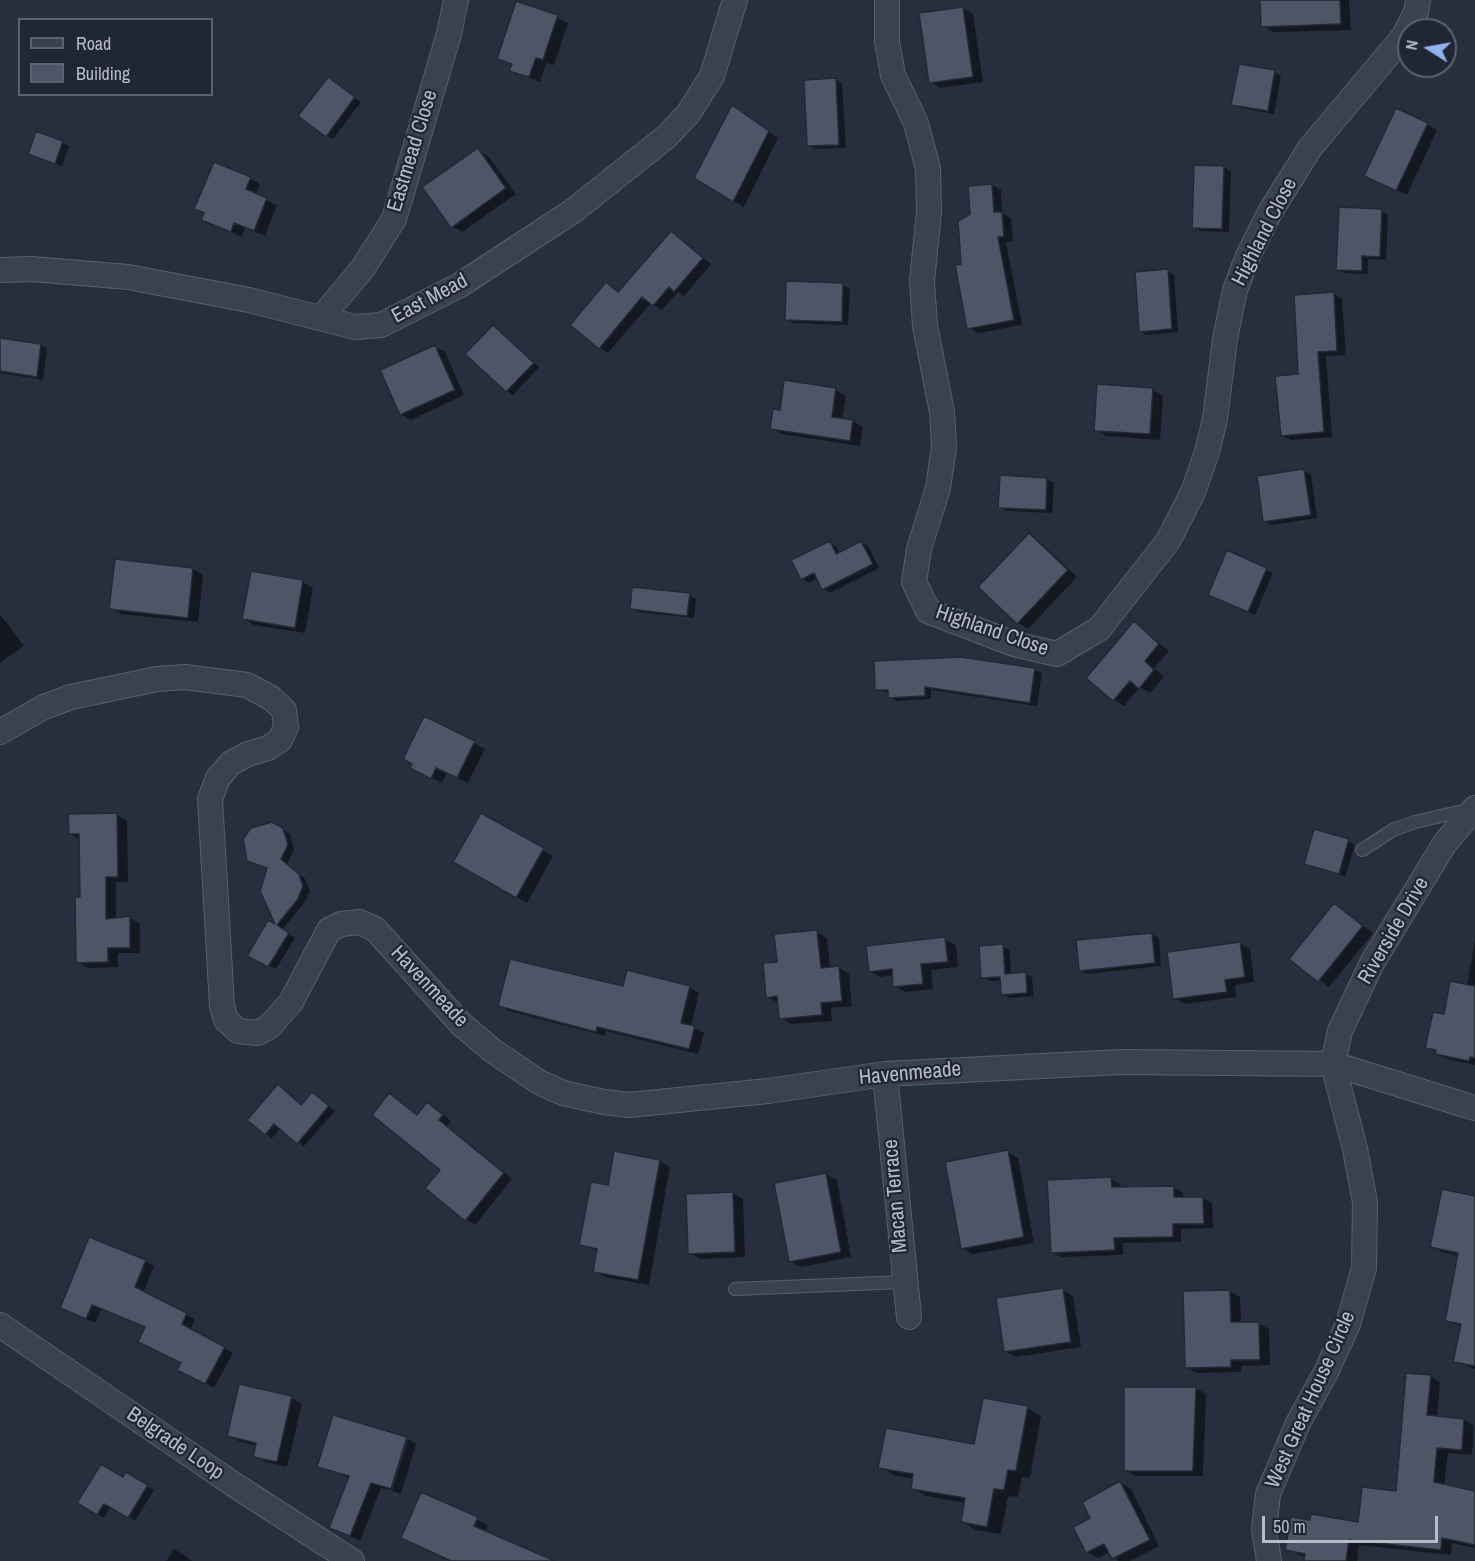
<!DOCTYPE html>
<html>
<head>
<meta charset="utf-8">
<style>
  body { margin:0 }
  #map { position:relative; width:1475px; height:1561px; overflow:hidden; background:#272f3e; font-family:"Archivo Narrow",sans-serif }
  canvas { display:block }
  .legend { position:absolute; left:18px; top:18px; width:195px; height:78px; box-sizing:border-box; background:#202633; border:2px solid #5c626f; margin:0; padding:8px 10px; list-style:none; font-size:18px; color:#b7bcc9 }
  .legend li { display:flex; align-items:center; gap:12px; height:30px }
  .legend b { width:30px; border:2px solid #5c626f }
  .north { position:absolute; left:1397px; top:18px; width:60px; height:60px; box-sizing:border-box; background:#202633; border:2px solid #5c626f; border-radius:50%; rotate:281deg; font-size:16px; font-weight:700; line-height:24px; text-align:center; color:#b7bcc9 }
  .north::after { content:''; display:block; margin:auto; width:21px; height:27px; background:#94aff1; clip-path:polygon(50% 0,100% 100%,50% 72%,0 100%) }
  .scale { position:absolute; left:1262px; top:1516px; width:176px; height:27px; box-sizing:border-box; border:3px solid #b7bcc9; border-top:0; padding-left:8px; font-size:18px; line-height:21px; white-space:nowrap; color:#b7bcc9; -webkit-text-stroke:4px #202633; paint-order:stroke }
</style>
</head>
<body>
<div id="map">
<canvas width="1475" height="1561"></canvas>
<ul class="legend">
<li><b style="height:8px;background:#3b414e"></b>Road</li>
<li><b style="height:16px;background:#4d5567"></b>Building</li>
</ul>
<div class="north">N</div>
<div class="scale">50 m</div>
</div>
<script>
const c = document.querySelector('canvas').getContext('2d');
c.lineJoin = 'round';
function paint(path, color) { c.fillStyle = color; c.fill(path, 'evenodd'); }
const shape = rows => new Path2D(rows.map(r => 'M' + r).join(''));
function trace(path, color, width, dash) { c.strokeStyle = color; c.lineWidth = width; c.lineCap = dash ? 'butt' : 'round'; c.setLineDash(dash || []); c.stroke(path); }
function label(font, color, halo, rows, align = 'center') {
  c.font = font + ' "Archivo Narrow",sans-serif'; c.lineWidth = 4.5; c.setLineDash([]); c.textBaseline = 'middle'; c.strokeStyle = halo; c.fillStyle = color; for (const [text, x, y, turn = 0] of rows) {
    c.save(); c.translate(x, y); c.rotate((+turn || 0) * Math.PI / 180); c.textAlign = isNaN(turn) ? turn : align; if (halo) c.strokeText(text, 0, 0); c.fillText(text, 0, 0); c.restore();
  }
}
paint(shape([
  [1261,0,1349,0,1351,30,1273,32,1262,26],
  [963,8,973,14,983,82,940,88,930,82],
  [557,17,568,23,554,65,546,63,540,82,511,70,513,65,499,58],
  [1274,72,1281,76,1274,114,1240,108,1233,104],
  [836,79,842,83,846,148,815,149,809,145],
  [335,83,361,102,333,139,327,136],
  [743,113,778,138,744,207,696,178],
  [1427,124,1437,130,1407,195,1376,181],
  [37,133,69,146,62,166,36,157],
  [478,150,488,156,516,194,462,232,452,226],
  [1224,167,1231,171,1229,232,1200,231,1193,227],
  [250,178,260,184,256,195,277,205,265,236,245,228,242,237,203,219],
  [992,185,1001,190,1002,213,1011,218,1013,241,1006,242,1022,325,978,333,969,328,963,265,972,215],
  [1381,211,1388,215,1386,260,1368,259,1368,274,1344,273,1337,269],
  [672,233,711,264,684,296,678,292,662,310,651,303,608,353,600,348,607,284,620,293],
  [1167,271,1174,275,1178,332,1147,335,1140,331],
  [843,285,850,289,848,325,793,323,786,319],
  [1334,294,1342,299,1346,355,1326,356,1332,437,1291,440,1282,435,1300,376],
  [493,326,539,367,513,395,507,391],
  [0,339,41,345,47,349,43,380,0,373],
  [434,346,445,352,464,395,411,420,401,414],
  [836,390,846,396,842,420,853,421,863,427,860,446,782,434,772,428,781,411],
  [1153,390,1163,396,1160,440,1106,436,1096,430],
  [1304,471,1311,475,1317,518,1271,525,1265,521],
  [1001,477,1047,480,1054,483,1052,513,1007,511,1000,507],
  [1029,535,1039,541,1077,577,1028,629,1018,623,980,587],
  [861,542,868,546,879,568,830,593,823,589,818,578,809,583,802,579,830,543,836,546,840,553],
  [1228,552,1273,573,1255,615,1216,598],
  [193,569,203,575,198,622,121,614,111,608],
  [302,582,313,588,305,633,254,625,244,619],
  [689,595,696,599,694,618,638,612,631,608],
  [0,614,24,646,0,663],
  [1134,623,1169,651,1154,668,1164,677,1150,693,1140,687,1124,706,1114,700],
  [961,659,1035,670,1042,673,1037,706,931,690,931,699,896,701,890,697,889,693,877,690],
  [425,718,485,749,468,783,447,772,442,783,422,773],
  [117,815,127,821,128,882,116,882,116,919,130,918,140,924,140,953,118,953,118,967,88,968,78,962,82,898,81,840,70,834,70,816],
  [481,815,553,856,527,903,455,862],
  [271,824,290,834,294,850,287,864,305,879,310,891,304,903,282,930,295,938,276,969,256,960,278,927,262,891,268,868,248,860],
  [1348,841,1355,845,1345,877,1306,863],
  [1334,904,1373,933,1329,987,1291,958],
  [817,932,827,938,830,968,838,967,849,974,852,1006,831,1008,832,1021,791,1024,781,1018,778,1003,768,997,779,963],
  [1152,934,1159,938,1161,966,1087,974,1081,970],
  [945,939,956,945,958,967,931,970,933,989,905,992,895,986,894,975,880,977,870,971],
  [1475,940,1475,1065,1447,1059,1427,1047,1467,985],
  [1240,943,1250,949,1254,982,1235,985,1236,997,1185,1004,1174,998],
  [1003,946,1010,950,1011,975,1026,974,1032,977,1034,996,1009,998,1003,994,1002,981,990,981,983,978],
  [624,987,689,987,699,993,691,1026,704,1033,698,1054,606,1031,605,1036,509,1011,500,1006],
  [285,1090,303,1106,313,1094,335,1111,304,1146,280,1128,272,1138,266,1134],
  [390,1094,418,1115,428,1104,437,1109,451,1121,447,1126,512,1179,475,1225,466,1219,442,1170],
  [1008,1152,1018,1158,1034,1243,972,1254,962,1248],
  [660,1161,670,1167,649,1285,605,1277,595,1271,598,1252,581,1244,609,1187],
  [826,1174,837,1180,851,1257,801,1267,790,1261],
  [1111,1179,1120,1184,1120,1188,1173,1187,1183,1193,1183,1198,1203,1198,1212,1203,1213,1228,1181,1229,1181,1242,1123,1243,1123,1255,1061,1257,1052,1252],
  [732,1193,743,1199,745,1257,700,1259,690,1253],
  [1475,1198,1475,1369,1455,1361,1462,1327,1446,1320,1459,1256,1442,1252,1432,1246],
  [145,1261,154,1266,143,1293,195,1319,190,1330,233,1353,214,1388,188,1374,182,1363,147,1328,101,1309,95,1323,62,1308],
  [1063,1290,1073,1296,1081,1347,1015,1357,1005,1351],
  [1230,1291,1240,1297,1241,1324,1258,1323,1269,1329,1270,1365,1241,1366,1241,1372,1197,1373,1186,1367],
  [1430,1376,1440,1382,1437,1418,1464,1420,1474,1426,1472,1455,1448,1453,1444,1486,1475,1493,1475,1548,1452,1543,1451,1555,1359,1545,1357,1561,1306,1561,1306,1557,1287,1550,1311,1522,1360,1524,1397,1492],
  [240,1386,292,1398,302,1404,287,1467,265,1462,255,1456,257,1446,239,1441,228,1435],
  [1196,1388,1206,1394,1203,1476,1136,1476,1125,1470],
  [1027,1408,1041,1416,1030,1478,1022,1477,1018,1497,1008,1496,1001,1534,976,1530,962,1522,966,1503,926,1496,912,1488,914,1479,894,1475,880,1467,975,1445],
  [405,1438,389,1490,381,1488,360,1541,331,1528,350,1478,319,1466],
  [408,1439,416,1444,401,1494,392,1491],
  [127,1474,154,1490,135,1521,111,1506,104,1518,79,1503,124,1479],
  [1120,1483,1131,1489,1159,1546,1130,1561,1118,1561,1110,1552,1098,1558,1087,1552,1092,1519],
  [422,1494,488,1525,485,1532,551,1561,451,1561,413,1544,403,1538],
  [174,1549,184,1555,192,1561,166,1561]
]), '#0007');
const building = shape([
  [1260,0,1340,0,1341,24,1261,27,1260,0],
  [516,1,558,15,543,60,536,58,529,77,509,71,512,64,497,59,516,1],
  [963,7,973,77,929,83,919,13,963,7],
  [1239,64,1275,70,1268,111,1231,105,1239,64],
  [328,77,355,97,326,137,298,116,328,77],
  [836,78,839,145,807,146,804,80,836,78],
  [732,105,769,131,733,202,694,178,732,105],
  [1396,108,1428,123,1396,191,1364,176,1396,108],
  [36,131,63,141,55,164,28,154,36,131],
  [478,148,506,188,451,228,422,187,478,148],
  [214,162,251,177,246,189,267,198,254,231,234,223,231,232,201,220,204,213,194,209,214,162],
  [1194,165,1224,166,1222,229,1192,228,1194,165],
  [992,184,994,212,1002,212,1004,237,998,237,1014,320,967,329,955,265,961,264,958,221,970,214,968,186,992,184],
  [1339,207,1382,209,1380,257,1362,256,1362,271,1336,270,1339,207],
  [671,231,703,258,674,292,669,287,653,306,642,297,599,349,570,325,606,282,618,292,671,231],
  [1168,269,1172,329,1139,332,1135,272,1168,269],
  [786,281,843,283,842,322,785,320,786,281],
  [1334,292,1337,351,1318,352,1324,432,1281,436,1275,376,1298,374,1294,295,1334,292],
  [493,325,534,363,506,392,465,354,493,325],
  [0,338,41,344,37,377,0,371,0,338],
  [435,345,455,390,400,415,380,370,435,345],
  [784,380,836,388,832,417,853,420,850,441,770,429,773,409,780,410,784,380],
  [1097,384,1153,388,1150,434,1094,431,1097,384],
  [1304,469,1311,515,1263,522,1257,476,1304,469],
  [1000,475,1047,478,1046,510,998,508,1000,475],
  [1029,533,1068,570,1017,624,978,587,1029,533],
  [830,541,836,554,861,541,873,564,822,590,814,573,801,580,791,560,830,541],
  [1227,550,1267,568,1248,612,1208,595,1227,550],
  [115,559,193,568,188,618,109,609,115,559],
  [251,571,303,580,295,628,242,619,251,571],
  [632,587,690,593,687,616,630,609,632,587],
  [1134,621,1159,644,1145,661,1154,670,1139,689,1130,681,1113,701,1086,678,1134,621],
  [961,657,1035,668,1030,703,925,687,925,696,888,698,888,690,875,690,874,661,961,657],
  [424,716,475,741,457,778,436,768,431,779,410,768,412,764,403,759,424,716],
  [117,813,118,877,106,877,106,919,130,916,130,948,108,948,108,962,76,963,75,897,80,897,79,834,69,834,68,814,117,813],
  [481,813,544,848,516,898,453,862,481,813],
  [272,822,283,828,288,845,281,859,299,874,303,886,298,899,277,925,289,933,268,967,247,956,268,920,275,924,260,891,267,868,247,861,243,839,251,828,272,822],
  [1314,829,1349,839,1339,874,1304,864,1314,829],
  [1334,903,1363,926,1318,982,1289,959,1334,903],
  [817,930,821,968,839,966,842,1001,821,1003,822,1015,779,1019,777,996,766,998,763,963,777,962,774,934,817,930],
  [1152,933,1155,963,1079,971,1076,940,1152,933],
  [945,937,948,962,921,964,923,984,893,987,892,969,869,972,866,946,945,937],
  [1240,942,1245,977,1225,980,1227,992,1173,999,1167,952,1240,942],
  [1003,944,1005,974,1026,972,1027,993,1001,995,1000,977,981,978,979,946,1003,944],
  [510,959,623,986,627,970,690,986,681,1023,695,1026,689,1049,597,1027,596,1032,498,1006,510,959],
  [1450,981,1475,986,1475,1058,1470,1057,1469,1061,1435,1054,1436,1050,1425,1048,1433,1012,1444,1014,1450,981],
  [278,1084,301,1105,312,1092,329,1106,297,1144,274,1124,265,1135,247,1120,278,1084],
  [389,1093,417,1115,427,1102,443,1115,439,1120,504,1173,465,1221,425,1188,440,1170,372,1115,389,1093],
  [1008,1150,1024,1237,961,1249,945,1162,1008,1150],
  [614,1151,660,1160,638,1280,593,1272,597,1249,579,1245,591,1182,608,1185,614,1151],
  [826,1173,841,1252,789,1262,774,1183,826,1173],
  [1111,1177,1112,1187,1174,1186,1174,1197,1203,1197,1204,1224,1173,1224,1173,1237,1114,1238,1115,1250,1051,1253,1047,1180,1111,1177],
  [1442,1189,1475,1196,1475,1366,1453,1362,1461,1324,1445,1321,1458,1253,1430,1247,1442,1189],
  [733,1192,735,1252,688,1254,686,1194,733,1192],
  [89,1237,146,1260,135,1287,187,1313,182,1324,225,1347,205,1384,177,1370,181,1363,138,1342,145,1327,92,1305,86,1319,60,1308,89,1237],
  [1063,1288,1071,1342,1004,1352,996,1298,1063,1288],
  [1230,1290,1231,1322,1259,1322,1260,1360,1231,1360,1231,1367,1185,1368,1183,1291,1230,1290],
  [1406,1373,1431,1375,1427,1415,1464,1419,1462,1450,1437,1448,1434,1482,1475,1491,1475,1545,1442,1538,1441,1550,1349,1540,1346,1561,1304,1561,1305,1554,1285,1550,1291,1517,1310,1520,1311,1514,1358,1522,1362,1487,1396,1491,1406,1373],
  [239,1384,292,1396,277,1462,253,1457,256,1443,227,1436,239,1384],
  [1124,1387,1196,1387,1193,1471,1124,1471,1124,1387],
  [983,1398,1028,1406,1016,1471,1008,1470,1004,1490,994,1489,987,1527,961,1522,965,1498,911,1489,913,1474,878,1468,886,1428,974,1444,983,1398],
  [333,1415,407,1437,391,1489,371,1483,350,1536,329,1528,349,1476,317,1467,333,1415],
  [101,1464,123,1477,126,1472,148,1485,128,1518,104,1504,97,1515,77,1503,101,1464],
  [1120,1481,1150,1540,1112,1559,1104,1544,1086,1553,1073,1527,1090,1518,1082,1502,1120,1481],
  [421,1492,478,1517,474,1526,555,1561,451,1561,401,1538,421,1492]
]);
paint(building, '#4d5567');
trace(building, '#222835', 1.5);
const service = shape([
  [1362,850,1393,830,1415,822,1471,809],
  [735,1289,904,1282]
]);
const minor = shape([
  [887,0,887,42,893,75,916,123,928,169,929,211,922,281,925,326,942,412,944,447,938,488,919,549,914,582,928,611,1014,644,1057,654,1099,629,1168,541,1193,492,1207,452,1215,419,1225,339,1235,290,1248,256,1270,212,1310,148,1404,36,1416,12,1418,0],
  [0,270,32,269,128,277,249,300,355,327,381,325,460,285,573,211,666,137,688,114,712,76,735,0],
  [322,317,363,268,394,219,449,34,456,0],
  [0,732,44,707,71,697,157,679,185,677,247,685,271,698,284,710,286,727,280,740,268,748,248,754,231,763,218,778,210,799,222,1006,226,1020,238,1031,257,1033,269,1027,291,1002,329,930,341,924,359,922,375,929,461,1024,493,1051,539,1082,563,1093,604,1102,629,1105,768,1091,885,1074,1121,1062,1333,1064,1475,1108],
  [885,1074,909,1317],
  [0,1325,233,1484,352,1561],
  [1269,1561,1264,1529,1268,1494,1298,1423,1326,1372,1348,1324,1364,1268,1365,1202,1355,1149,1333,1064,1340,1031,1372,963,1445,843,1475,808]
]);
trace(service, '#595f6c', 14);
trace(minor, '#595f6c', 26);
trace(service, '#3b414e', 12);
trace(minor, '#3b414e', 24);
label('21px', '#b7bcc9', '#202633', [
  ["Eastmead Close",413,151,-73],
  ["Highland Close",1265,232,-63],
  ["East Mead",430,299,-28],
  ["Highland Close",992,631,19],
  ["Riverside Drive",1394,931,-60],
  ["Havenmeade",429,987,47],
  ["Havenmeade",910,1074,-5],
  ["Macan Terrace",896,1196,-95],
  ["West Great House Circle",1311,1400,-66],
  ["Belgrade Loop",175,1444,34]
]);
</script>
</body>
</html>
